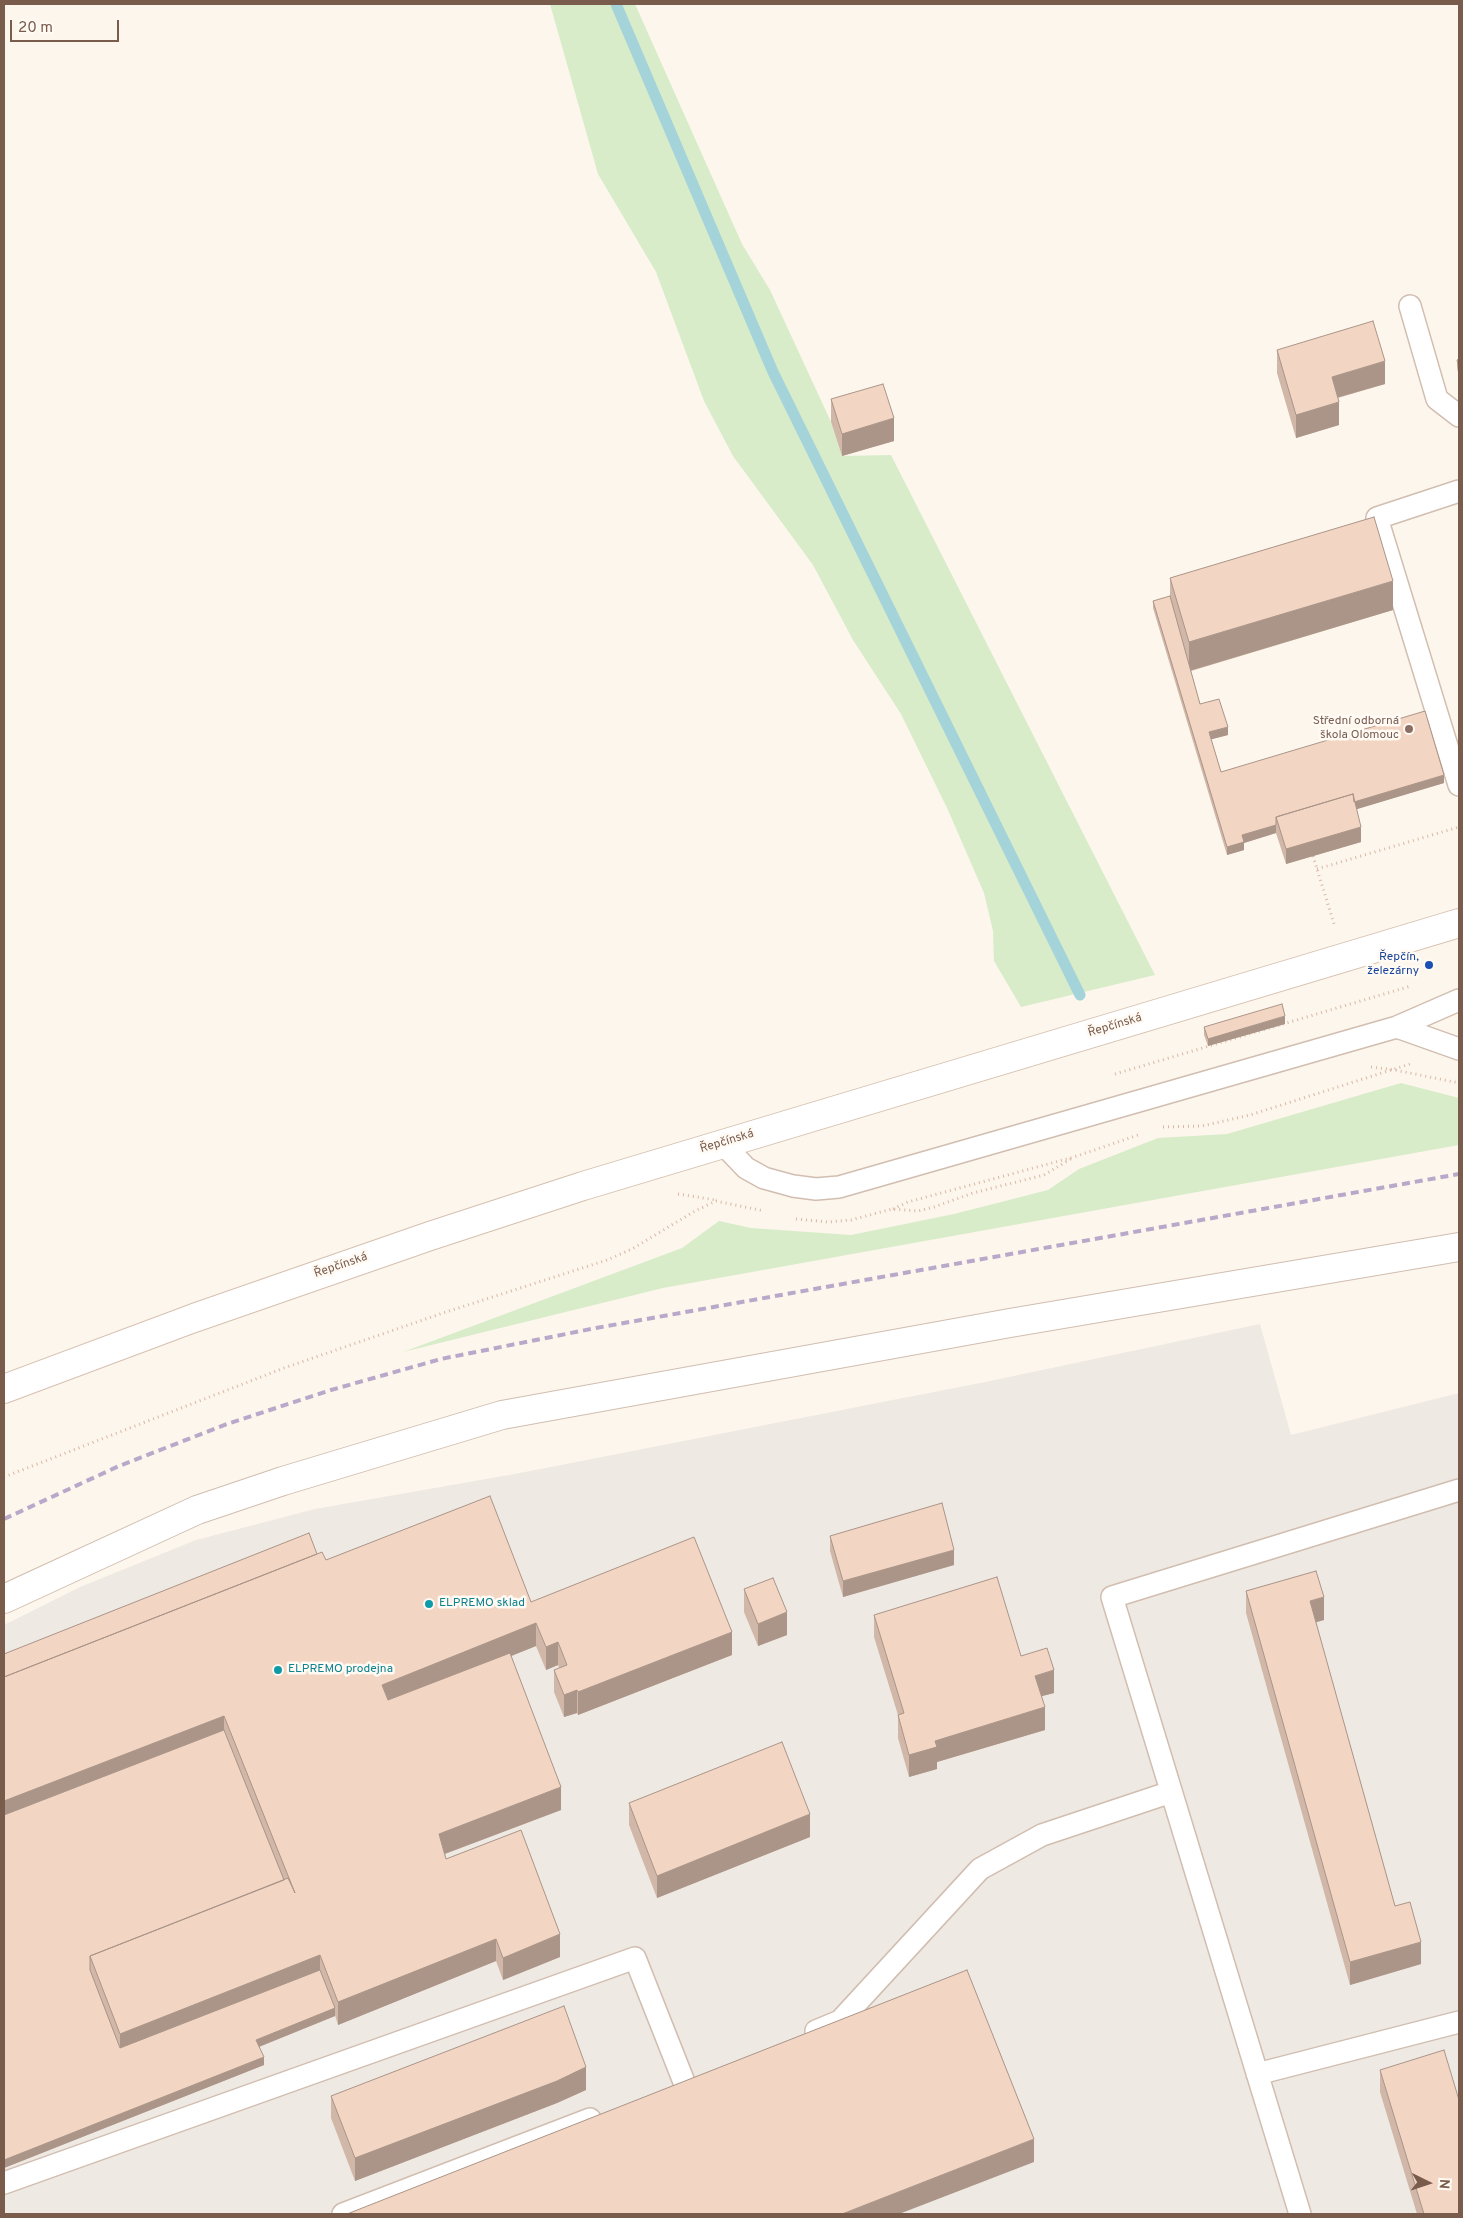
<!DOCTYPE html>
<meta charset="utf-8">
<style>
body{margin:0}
#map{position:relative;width:1463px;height:2218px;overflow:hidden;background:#fdf6ec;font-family:Overpass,sans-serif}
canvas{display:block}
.frame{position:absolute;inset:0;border:5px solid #7a5c4d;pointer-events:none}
.north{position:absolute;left:1403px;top:2158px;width:50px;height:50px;-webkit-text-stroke:4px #fffaf3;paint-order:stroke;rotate:94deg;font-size:14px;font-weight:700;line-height:20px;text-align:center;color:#7a5c4d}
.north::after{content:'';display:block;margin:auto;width:18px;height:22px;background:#7a5c4d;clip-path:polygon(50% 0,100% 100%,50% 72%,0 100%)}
.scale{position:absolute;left:10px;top:20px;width:109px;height:22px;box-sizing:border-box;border:2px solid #7a5c4d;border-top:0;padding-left:6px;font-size:15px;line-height:18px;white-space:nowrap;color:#7a5c4d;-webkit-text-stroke:4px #fffaf3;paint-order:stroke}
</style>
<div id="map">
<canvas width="1463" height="2218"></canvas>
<div class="frame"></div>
<div class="north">N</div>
<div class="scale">20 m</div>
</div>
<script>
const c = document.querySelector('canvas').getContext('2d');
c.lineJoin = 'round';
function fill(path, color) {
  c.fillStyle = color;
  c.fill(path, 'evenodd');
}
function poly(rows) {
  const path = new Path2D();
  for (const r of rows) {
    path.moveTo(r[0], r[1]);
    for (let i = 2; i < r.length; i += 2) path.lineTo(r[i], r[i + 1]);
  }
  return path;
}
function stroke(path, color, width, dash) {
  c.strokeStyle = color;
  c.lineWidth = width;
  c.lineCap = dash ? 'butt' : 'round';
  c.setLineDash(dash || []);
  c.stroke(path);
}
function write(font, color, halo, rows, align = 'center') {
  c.font = font + ' Overpass,sans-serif';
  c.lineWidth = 5;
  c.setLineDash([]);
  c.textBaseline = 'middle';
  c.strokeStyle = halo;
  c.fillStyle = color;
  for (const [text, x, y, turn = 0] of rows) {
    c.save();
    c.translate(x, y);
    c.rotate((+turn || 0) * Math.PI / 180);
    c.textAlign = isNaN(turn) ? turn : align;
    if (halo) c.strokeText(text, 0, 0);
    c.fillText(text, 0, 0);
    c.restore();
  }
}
const industrial = poly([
 [1260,1324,1291,1435,1459,1393,1459,2214,4,2214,4,1625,80,1587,196,1540,315,1509,520,1473,985,1382]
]);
const green = poly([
 [550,4,635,4,742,244,770,290,831,422,842,456,891,455,1155,975,1021,1007,994,961,993,931,984,893,948,810,901,714,853,640,813,565,733,456,704,401,656,272,598,174],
 [1401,1083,1459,1098,1459,1145,663,1288,403,1352,682,1248,719,1221,751,1228,851,1235,954,1214,1048,1190,1079,1169,1158,1138,1227,1134]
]);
const stream = poly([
 [616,4,773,372,1080,995]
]);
const path = poly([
 [1313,856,1335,927],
 [1317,869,1459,827],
 [1371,1067,1395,1070,1459,1083],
 [1115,1074,1411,986],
 [1163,1127,1202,1126,1250,1115,1410,1064],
 [678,1194,716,1200],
 [893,1209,908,1202,1074,1157,1141,1134],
 [796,1219,828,1222,851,1220,892,1209,918,1211,934,1207,973,1193,1044,1175,1074,1157],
 [4,1477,284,1368,443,1313,607,1260,632,1249,695,1211,716,1201,764,1211]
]);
const lane = poly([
 [1410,306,1437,399,1459,416],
 [1459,491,1377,518,1459,785],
 [1397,1027,1459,1049],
 [723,1144,746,1168,764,1178,793,1186,816,1189,839,1187,1397,1027,1459,1000],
 [816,2031,840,2021,980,1869,1042,1835,1171,1792],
 [1257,2074,1459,2022],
 [4,2183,635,1958,684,2082],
 [343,2214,590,2119],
 [1300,2214,1112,1597,1459,1490]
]);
const street = poly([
 [4,1599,197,1510,283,1481,502,1415,1010,1323,1459,1247]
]);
const secondary = poly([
 [4,1389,194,1318,430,1236,583,1186,1459,923]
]);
const rail = poly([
 [4,1519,119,1466,227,1424,331,1390,441,1359,596,1328,1459,1174]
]);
const wall = poly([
 [1277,350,1385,384,1338,398,1339,425,1296,438,1277,373],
 [1459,359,1459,377,1457,368,1457,360],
 [831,399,894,441,842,456,831,422],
 [1170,578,1393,610,1191,671,1200,704,1228,735,1211,739,1221,772,1444,783,1356,809,1361,842,1286,864,1276,833,1244,843,1244,850,1227,855,1153,608,1153,601,1170,597],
 [1285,1024,1208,1046,1204,1035,1204,1027],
 [830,1536,954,1565,843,1597,830,1551],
 [317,1554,326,1560,531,1602,732,1655,578,1715,577,1713,564,1717,554,1692,554,1670,559,1668,558,1665,546,1670,536,1646,511,1656,561,1810,445,1854,446,1859,560,1957,503,1980,496,1961,338,2025,335,2015,335,2016,259,2047,264,2065,4,2168,4,1654],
 [744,1589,787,1635,758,1646,744,1612],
 [1246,1591,1324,1620,1315,1622,1395,1906,1421,1964,1350,1985,1246,1613],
 [874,1615,1021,1656,1054,1693,1041,1696,1045,1730,937,1762,937,1769,909,1777,898,1738,898,1715,874,1637],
 [629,1803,810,1837,657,1898,629,1825],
 [1380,2070,1459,2214,1417,2214,1380,2092],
 [586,2090,557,2103,355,2181,331,2118,331,2096]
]);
const shadedWall = poly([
 [1385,361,1385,384,1332,399,1332,377],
 [1339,402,1339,425,1296,438,1296,415],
 [894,418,894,441,842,456,842,434],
 [1393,581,1393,610,1189,671,1189,642],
 [1228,727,1228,735,1209,740,1209,732],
 [1444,775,1444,783,1281,832,1278,825],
 [1276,825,1276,833,1244,843,1244,850,1227,855,1227,847,1242,835],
 [1361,827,1361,842,1286,864,1286,849],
 [1285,1016,1285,1024,1208,1046,1208,1039],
 [954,1550,954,1565,843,1597,843,1581],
 [1324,1597,1324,1620,1310,1624,1310,1601],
 [787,1612,787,1635,758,1646,758,1624],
 [536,1623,536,1646,382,1708,382,1685],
 [732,1632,732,1655,578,1715,578,1692],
 [558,1642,558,1665,546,1670,546,1647],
 [1054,1670,1054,1693,1035,1698,1035,1676],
 [577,1690,577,1713,564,1717,564,1695],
 [1045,1707,1045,1730,937,1762,937,1769,909,1777,909,1755,935,1741],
 [224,1716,224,1738,4,1823,4,1801],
 [561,1787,561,1810,439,1856,439,1834],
 [810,1814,810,1837,657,1898,657,1876],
 [560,1934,560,1957,503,1980,503,1958],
 [496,1939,496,1961,338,2025,338,2002],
 [1421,1942,1421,1964,1350,1985,1350,1962],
 [320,1955,320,1978,120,2056,120,2034],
 [335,2008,335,2016,256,2048,256,2040],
 [264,2057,264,2065,4,2168,4,2160],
 [586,2067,586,2090,557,2103,355,2181,355,2158],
 [1034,2139,1034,2162,899,2214,842,2214]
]);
const building = poly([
 [1373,321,1385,361,1332,377,1339,402,1296,415,1277,350,1373,321],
 [1459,359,1459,369,1457,360,1459,359],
 [883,384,894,418,842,434,831,399,883,384],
 [1374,517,1393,581,1189,642,1170,578,1374,517],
 [1170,596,1200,704,1219,699,1228,727,1209,732,1221,772,1425,711,1444,775,1354,802,1353,794,1276,817,1276,825,1242,835,1244,842,1227,847,1153,601,1170,596],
 [1353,794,1361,827,1286,849,1276,817,1353,794],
 [1282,1004,1285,1016,1208,1039,1204,1027,1282,1004],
 [490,1496,531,1602,694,1537,732,1632,578,1692,577,1690,564,1695,554,1670,567,1665,558,1642,546,1647,536,1623,382,1685,388,1700,510,1653,561,1787,439,1834,446,1859,521,1830,560,1934,503,1958,496,1939,338,2002,320,1955,120,2034,90,1956,288,1878,295,1893,224,1716,4,1801,4,1677,322,1552,326,1560,490,1496],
 [942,1503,954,1550,843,1581,830,1536,942,1503],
 [309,1533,317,1554,4,1677,4,1654,309,1533],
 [1316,1571,1324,1597,1310,1601,1395,1906,1410,1902,1421,1942,1350,1962,1246,1591,1316,1571],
 [997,1577,1021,1656,1047,1648,1054,1670,1035,1676,1045,1707,935,1741,937,1747,909,1755,898,1715,904,1713,874,1615,997,1577],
 [773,1578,787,1612,758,1624,744,1589,773,1578],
 [224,1730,284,1880,90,1956,90,1970,120,2048,320,1970,335,2008,256,2040,264,2057,4,2160,4,1815,224,1730],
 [782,1742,810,1814,657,1876,629,1803,782,1742],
 [967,1970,1034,2139,842,2214,347,2214,967,1970],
 [564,2006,586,2067,557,2081,355,2158,331,2096,564,2006],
 [1444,2050,1459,2100,1459,2214,1424,2214,1380,2070,1444,2050]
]);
const markers = [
 [1409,729,5,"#8d6e63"],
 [1429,965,5,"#1a4fb4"],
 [429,1604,5,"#0f9aa8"],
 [278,1670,5,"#0f9aa8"]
];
const educationNames = [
 ["Střední odborná",1399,722],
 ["škola Olomouc",1399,736]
];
const transitNames = [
 ["Řepčín,",1419,958],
 ["železárny",1419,972]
];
const streetNames = [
 ["Řepčínská",1115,1026,-17],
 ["Řepčínská",727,1142,-17],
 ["Řepčínská",341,1266,-19]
];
const cultureNames = [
 ["ELPREMO sklad",439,1604],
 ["ELPREMO prodejna",288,1670]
];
fill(industrial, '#efe9e4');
fill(green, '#d8ecc9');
stroke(stream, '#a5d3da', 11);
stroke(lane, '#d1beb0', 24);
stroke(street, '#d1beb0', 30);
stroke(secondary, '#d6c0b0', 30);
stroke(path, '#d9b8a5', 3, [1, 4]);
stroke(lane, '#fff', 21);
stroke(street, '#fff', 28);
stroke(secondary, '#fff', 28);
stroke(rail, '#b9a8c9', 4, [8, 5]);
fill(wall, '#d1b7a8');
fill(shadedWall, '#aa9588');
fill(building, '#f3d5c3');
stroke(building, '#aa9588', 1);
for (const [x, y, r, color] of markers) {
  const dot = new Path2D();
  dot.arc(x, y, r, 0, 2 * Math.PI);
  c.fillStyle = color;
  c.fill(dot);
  stroke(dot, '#fffaf3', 2);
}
write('12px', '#785e54', '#fffaf3', educationNames, 'right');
write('12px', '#164399', '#fffaf3', transitNames, 'right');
write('12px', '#7a5c4d', '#fffaf3', streetNames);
write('12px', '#0d838f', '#fffaf3', cultureNames, 'left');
</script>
